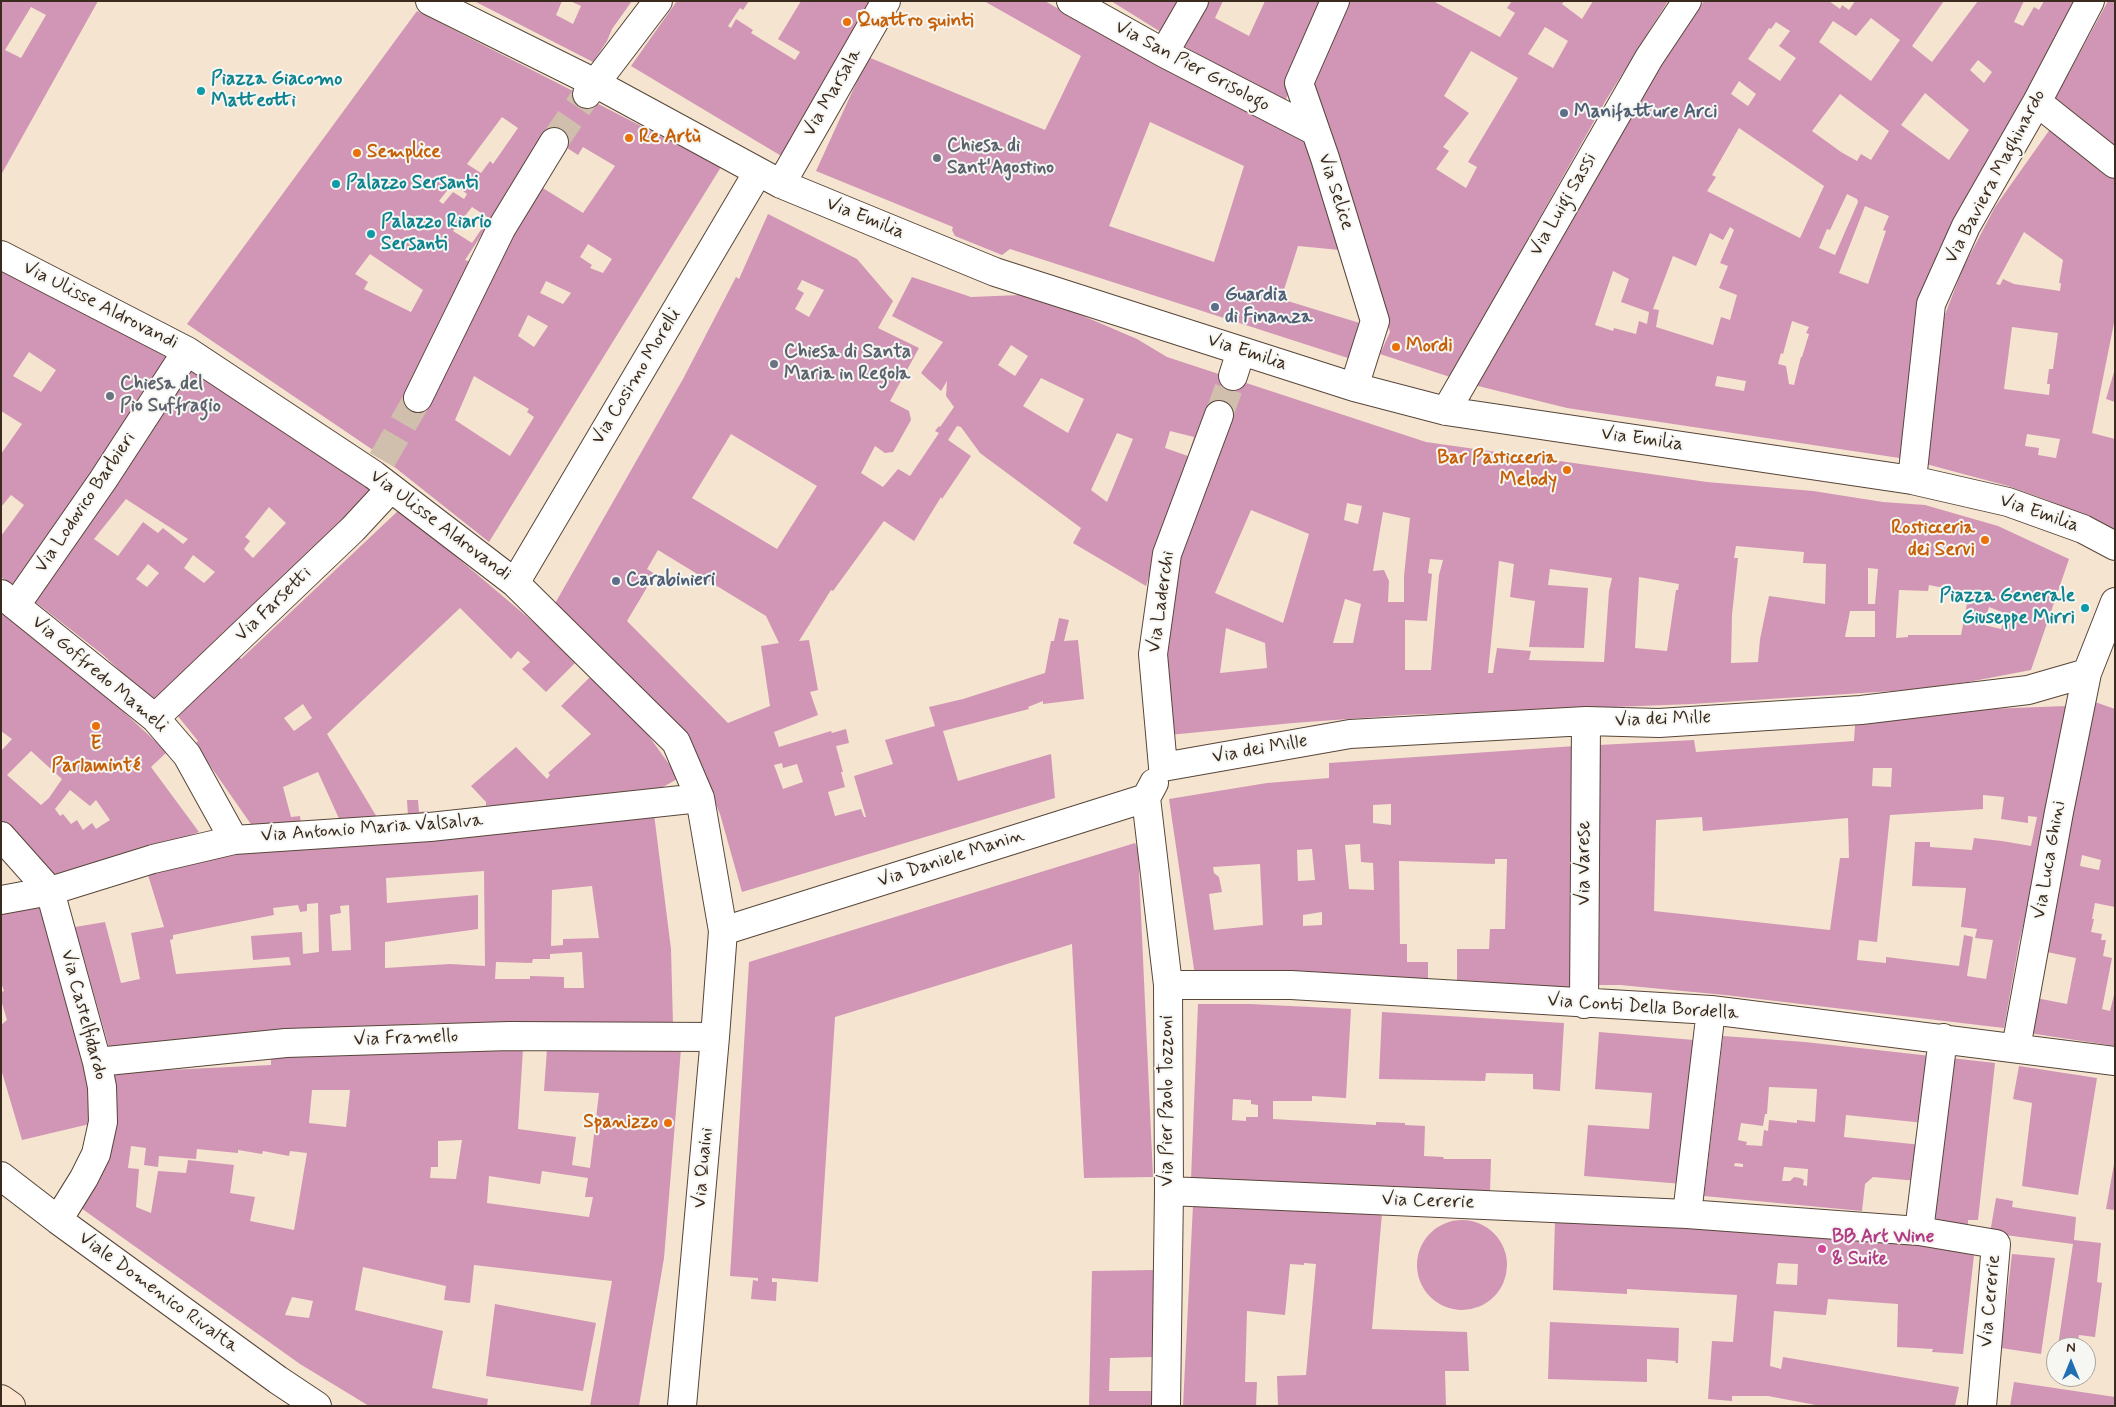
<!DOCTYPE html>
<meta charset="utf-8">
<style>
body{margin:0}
#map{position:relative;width:2116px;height:1407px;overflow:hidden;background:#f5e4d0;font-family:Mynerve,sans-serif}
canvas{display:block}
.frame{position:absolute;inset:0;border:2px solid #3b2a1e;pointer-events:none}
.north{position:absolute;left:2046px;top:1337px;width:50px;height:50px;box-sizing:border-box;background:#f6f6f2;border:1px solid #aba49d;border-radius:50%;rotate:0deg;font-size:14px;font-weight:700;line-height:20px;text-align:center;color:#3b2a1e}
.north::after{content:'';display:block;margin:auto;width:18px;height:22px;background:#1f6fb2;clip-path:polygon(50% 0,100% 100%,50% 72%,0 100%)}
</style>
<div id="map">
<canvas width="2116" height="1407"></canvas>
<div class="frame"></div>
<div class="north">N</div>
</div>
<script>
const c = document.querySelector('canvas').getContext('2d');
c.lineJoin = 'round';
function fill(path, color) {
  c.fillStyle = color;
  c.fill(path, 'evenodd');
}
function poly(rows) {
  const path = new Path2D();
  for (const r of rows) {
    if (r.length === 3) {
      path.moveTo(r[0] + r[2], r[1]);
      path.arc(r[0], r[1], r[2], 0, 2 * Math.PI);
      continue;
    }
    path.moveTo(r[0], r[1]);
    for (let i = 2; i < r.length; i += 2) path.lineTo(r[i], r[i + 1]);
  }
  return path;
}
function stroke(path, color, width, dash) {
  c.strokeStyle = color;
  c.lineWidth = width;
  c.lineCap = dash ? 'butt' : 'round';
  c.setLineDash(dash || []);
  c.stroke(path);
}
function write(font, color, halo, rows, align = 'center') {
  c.font = font + ' Mynerve,sans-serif';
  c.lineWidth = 4;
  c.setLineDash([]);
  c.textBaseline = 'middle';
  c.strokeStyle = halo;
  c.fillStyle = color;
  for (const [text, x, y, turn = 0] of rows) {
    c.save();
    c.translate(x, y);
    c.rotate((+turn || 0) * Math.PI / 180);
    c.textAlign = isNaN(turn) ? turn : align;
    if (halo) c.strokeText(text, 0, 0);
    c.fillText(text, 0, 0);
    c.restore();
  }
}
const building = poly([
 [1,1,98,1,1,175],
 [31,7,46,15,21,58,5,50],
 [474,1,562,1,556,15,573,24,581,6,570,1,632,1,612,29,607,41,593,62],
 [677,1,749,1,743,10,740,8,728,26,731,28,736,19,753,30,751,33,795,60,800,52,778,39,801,1,875,1,783,157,631,66],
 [984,1,1045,1,1152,63,1307,141,1340,250,1298,246,1281,299,1363,324,1351,359,1010,249,1002,255,955,236,952,230,953,227,816,171,868,57,1045,130,1081,56],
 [1150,122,1244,166,1214,262,1109,226],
 [1111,1,1184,1,1164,34],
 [1205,1,1223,1,1215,18,1249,36,1265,1,1322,1,1285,102,1180,44],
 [1344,1,1433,1,1500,37,1515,13,1507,8,1512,1,1564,1,1562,4,1582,19,1593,1,1668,1,1606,100,1450,377,1380,354,1390,332,1311,76],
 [1545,27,1568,41,1553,68,1528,54],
 [1471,51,1518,78,1468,162,1477,167,1466,188,1436,169,1449,151,1443,147,1469,113,1444,96],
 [1704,1,1829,1,1840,9,1842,5,1849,10,1855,1,1944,1,1912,46,1932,62,1978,1,2024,1,2014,22,2023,26,2034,7,2039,10,2044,1,2075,1,2007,128,1971,189,1938,251,1923,304,1906,459,1567,408,1478,386,1478,384,1661,62,1663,62],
 [1871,18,1900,40,1871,81,1819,42,1833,21,1856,36],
 [1776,22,1790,31,1779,46,1796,58,1780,81,1748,59,1769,28,1771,29],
 [1978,60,1992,72,1984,83,1970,70],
 [1739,81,1756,94,1748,106,1731,94],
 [1925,93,1969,130,1949,160,1901,125],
 [1840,94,1889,131,1871,160,1861,154,1857,161,1841,152,1812,131],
 [1739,128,1824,186,1800,238,1707,191,1716,177,1712,175],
 [1847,194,1857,199,1858,202,1835,255,1819,248,1827,229,1830,230],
 [1865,206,1889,216,1883,230,1886,231,1868,284,1839,273],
 [1730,227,1734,230,1720,263,1728,266,1719,288,1737,295,1730,320,1721,317,1713,345,1656,327,1659,310,1653,309,1673,256,1696,266,1710,233,1723,240],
 [1613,271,1629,279,1621,302,1649,312,1647,324,1639,321,1636,334,1614,328,1613,331,1595,325],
 [1792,321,1809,327,1806,333,1809,334,1802,357,1801,357,1794,385,1789,384,1786,366,1778,364,1781,353,1783,354],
 [1717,376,1746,381,1744,391,1715,386],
 [2108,1,2115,1,2115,152,2053,102],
 [417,11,721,167,489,542,373,450,187,324],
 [502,117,518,128,493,164,490,161,481,173,467,164],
 [547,135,578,155,583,147,615,166,583,213,538,185,475,263,465,260],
 [453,183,467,194,464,199,453,192,443,204,439,201],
 [472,207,489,218,472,243,453,231],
 [588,244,612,259,603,273,590,268,592,265,580,257],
 [370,254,423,290,411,312,364,289,368,282,355,274],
 [546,281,571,293,563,304,540,293],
 [528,315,548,326,534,347,518,336],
 [474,376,529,409,527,412,534,417,510,456,455,420],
 [2053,125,2115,177,2115,318,2092,433,2115,439,2115,533,2047,500,2008,486,1926,464,1939,330,1963,268,1995,207],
 [2024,232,2063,260,2059,283,2061,283,2060,291,2014,284,2003,279,2000,285,1996,284],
 [2012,327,2058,333,2053,369,2049,369,2047,384,2050,384,2049,395,2004,389],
 [2027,434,2060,439,2056,458,2038,455,2039,448,2025,446],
 [768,214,857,259,893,301,878,328,919,348,890,401,909,411,911,420,893,452,885,453,875,446,861,473,883,487,898,469,910,476,939,433,935,431,939,426,940,427,954,407,946,396,947,381,941,391,921,373,943,342,892,316,912,277,971,297,1020,295,1067,309,1137,339,1167,357,1426,442,1707,482,1813,491,1883,502,1925,505,1998,526,2069,559,2031,670,1968,682,1909,690,1692,704,1404,715,1293,723,1169,735,1153,563,1146,586,1073,543,1081,528,980,453,961,427,957,426,948,440,971,456,942,499,941,497,914,541,884,521,833,591,831,590,799,641,809,640,818,690,810,692,818,715,774,732,779,747,831,731,832,733,846,729,849,743,836,746,843,772,841,772,845,787,828,792,835,816,861,809,864,817,866,817,854,776,893,764,885,740,935,726,929,707,963,699,1045,673,1051,641,1054,641,1059,618,1069,620,1064,641,1078,640,1084,699,1043,704,1043,701,1028,707,1029,709,943,731,958,781,1051,754,1055,798,742,892,720,814,688,739,553,607,683,379,736,277,739,279],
 [802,280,824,290,809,317,795,309,804,293,797,289],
 [1011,345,1028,356,1015,376,998,365],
 [1041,378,1084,399,1068,433,1023,406],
 [1170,431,1194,437,1188,456,1165,448],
 [1117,433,1133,439,1107,502,1091,490],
 [731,434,817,486,777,549,692,498],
 [1347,503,1362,506,1358,524,1344,520],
 [1251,510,1309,534,1283,623,1215,593],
 [1383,512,1410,518,1404,576,1404,602,1388,602,1389,581,1384,570,1373,571],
 [1736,546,1804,552,1803,563,1826,564,1825,604,1769,596,1760,639,1758,662,1731,663,1732,615,1738,558,1734,558],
 [658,550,766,616,779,643,761,646,770,706,728,723,627,621,655,574,647,569],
 [1430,559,1443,560,1439,575,1431,670,1405,670,1405,620,1427,621,1432,574,1428,573],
 [1499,561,1514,564,1510,597,1535,601,1529,647,1584,648,1588,588,1548,585,1550,569,1612,578,1609,591,1604,662,1529,660,1531,651,1497,648,1493,673,1488,673],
 [1868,568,1878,569,1875,604,1868,604],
 [1639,577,1679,584,1678,590,1676,590,1667,651,1635,648],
 [1929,585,1969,593,1961,635,1908,635,1908,637,1896,638,1899,590,1928,591],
 [1345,599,1361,604,1353,643,1333,643],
 [1989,607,2007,614,2001,629,1984,625],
 [1850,611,1875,611,1875,637,1845,637],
 [1226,628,1265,643,1267,668,1220,673],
 [782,763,783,768,797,764,803,782,783,789,774,765],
 [1,270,158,348,157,351,171,359,19,590,1,577,1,536,24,505,11,495,1,507,1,454,22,424,1,411],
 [29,352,56,370,41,392,13,376],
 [186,365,310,444,374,493,156,704,102,654,29,597],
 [126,499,132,503,188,539,183,544,163,528,158,533,143,522,118,556,94,539],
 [269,507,286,523,253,558,244,549,250,541,245,537],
 [193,555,215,572,204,583,184,568],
 [148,564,159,573,147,587,136,579],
 [2114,372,2115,372,2115,402,2106,399],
 [400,509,578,660,546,692,522,669,530,662,518,651,511,659,460,608,327,734,378,819,341,823,318,772,283,787,291,817,300,816,301,824,255,830,195,744,198,741,173,710,234,652,241,659],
 [303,704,312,718,294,731,284,718],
 [1,613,87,678,167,752,151,767,199,832,55,883,1,824,1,751,12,739,1,731],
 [31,751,62,779,49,798,41,805,7,775],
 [70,790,90,806,96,800,110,820,96,829,92,823,83,830,77,820,71,824,63,814,60,816,55,809],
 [594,673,628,707,679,778,654,792,486,806,486,802,471,786,516,747,547,779,550,775,548,773,591,734,561,706],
 [2095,702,2115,709,2115,907,2095,903,2092,919,2094,919,2091,932,2102,934,2101,940,2106,940,2103,956,2112,958,2102,1009,2110,1011,2115,991,2115,1046,2029,1033,2036,998,2067,1004,2076,958,2042,951],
 [2082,855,2101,860,2099,870,2080,866],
 [2066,706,2050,818,2041,848,2019,943,2004,1028,1725,995,1620,985,1594,985,1594,869,1599,869,1599,844,1598,844,1599,745,1694,740,1696,752,1854,741,1855,725,1988,709],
 [1873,768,1892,768,1891,787,1872,786],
 [1983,795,2004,797,2001,819,2028,823,2028,816,2037,817,2031,846,2002,841,1974,838,1972,850,1930,847,1930,842,1915,842,1912,886,1966,888,1961,927,1977,929,1975,938,1993,940,1986,979,1967,976,1973,937,1964,935,1959,966,1886,957,1886,963,1857,960,1859,940,1877,942,1890,815,1983,809],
 [1702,817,1703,831,1848,818,1849,858,1840,858,1830,930,1654,911,1656,820],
 [1575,746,1573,991,1457,984,1457,949,1489,949,1490,929,1505,929,1507,859,1495,859,1495,864,1399,861,1400,944,1407,944,1407,962,1428,962,1428,983,1195,976,1169,799,1267,783,1329,778,1329,763],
 [1391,804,1391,825,1373,823,1373,805],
 [1360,844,1361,862,1373,863,1374,890,1349,889,1345,845],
 [1312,849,1315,880,1298,881,1297,850],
 [1260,864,1263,925,1214,930,1209,894,1222,892,1219,877,1214,873,1213,867],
 [1322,912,1322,925,1303,926,1303,915],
 [407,800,418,800,419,812,428,811,429,814,408,816],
 [654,814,671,949,673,1025,434,1023,300,1031,110,1051,75,927,105,922,121,983,140,979,131,933,164,927,148,875,193,858],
 [484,871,485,966,450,964,385,968,385,942,478,929,478,895,387,903,386,878],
 [592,886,599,938,563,939,563,945,551,946,552,890],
 [318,903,319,952,303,954,302,932,251,936,253,960,289,957,291,965,176,974,170,940,173,939,173,935,274,915,273,908,298,905,300,912,307,911,307,904],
 [349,905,351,950,332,951,330,915,341,913,340,906],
 [582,952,584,988,564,988,564,977,530,976,530,979,495,979,496,962,532,963,533,959,550,959,550,954],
 [1135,843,1138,849,1153,1177,1084,1178,1072,944,835,1017,818,1282,772,1278,772,1282,777,1282,776,1301,751,1299,753,1280,758,1281,758,1278,730,1276,749,962],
 [43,900,98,1122,22,1140,1,1069,1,1025,7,1020,1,1000,1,992,4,991,1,982,1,912],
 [1198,1004,1250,1004,1351,1009,1346,1098,1312,1096,1312,1101,1273,1101,1273,1119,1376,1125,1376,1122,1405,1123,1405,1125,1425,1126,1424,1156,1443,1157,1444,1159,1491,1159,1490,1193,1191,1179],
 [1233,1099,1248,1100,1251,1100,1251,1104,1258,1105,1258,1117,1246,1117,1246,1121,1232,1120],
 [1382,1012,1564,1023,1560,1091,1533,1089,1533,1074,1486,1073,1485,1081,1379,1079],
 [1599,1032,1694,1040,1683,1184,1584,1176,1588,1125,1649,1129,1652,1093,1595,1089],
 [1723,1036,1805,1042,1931,1056,1925,1123,1846,1115,1844,1137,1922,1145,1918,1181,1873,1177,1865,1184,1862,1211,1704,1196],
 [1769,1087,1817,1089,1815,1122,1797,1120,1797,1123,1769,1120,1768,1131,1764,1130,1762,1146,1746,1145,1747,1142,1738,1140,1741,1123,1763,1126,1765,1114,1767,1114],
 [1735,1163,1743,1164,1743,1167,1734,1166],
 [1784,1167,1808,1169,1807,1186,1803,1185,1804,1180,1800,1178,1794,1177,1790,1181,1782,1181],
 [523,1049,518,1129,576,1137,572,1165,590,1168,599,1093,544,1091,547,1049,681,1049,664,1258,639,1406,590,1406,612,1281,474,1265,470,1303,444,1300,446,1286,363,1267,355,1310,443,1331,432,1388,488,1399,487,1406,369,1406,300,1364,81,1208,106,1073,271,1065,271,1055],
 [312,1090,350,1090,346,1127,309,1123],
 [462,1140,456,1179,430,1178,431,1167,438,1167,438,1141],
 [131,1146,146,1148,144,1165,158,1167,159,1156,196,1159,197,1149,238,1153,238,1150,262,1154,263,1151,289,1156,290,1151,307,1153,294,1230,250,1221,255,1197,230,1193,234,1165,188,1160,186,1173,158,1171,151,1213,136,1207,139,1169,128,1168],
 [542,1171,588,1178,585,1197,593,1197,589,1217,487,1203,489,1176,540,1184],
 [292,1297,313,1301,309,1318,285,1315],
 [1951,1058,1995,1063,1978,1220,1968,1220,1968,1226,1935,1224,1936,1217,1933,1216],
 [2019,1066,2097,1078,2078,1195,2022,1186,2032,1103,2013,1099],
 [2114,1164,2115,1164,2115,1210,2106,1209],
 [1996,1198,2013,1201,2012,1207,2076,1217,2074,1240,2101,1243,2097,1282,2102,1283,2095,1337,2079,1335,2077,1347,2058,1346,2073,1244,1990,1233],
 [1193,1205,1382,1213,1372,1329,1467,1332,1469,1371,1445,1371,1446,1406,1278,1406,1277,1376,1306,1375,1316,1264,1304,1263,1304,1265,1290,1264,1285,1315,1247,1311,1245,1382,1257,1382,1256,1406,1183,1406],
 [1555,1219,1975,1246,1963,1354,1932,1352,1933,1349,1897,1347,1898,1304,1828,1299,1826,1315,1774,1311,1770,1366,1781,1369,1783,1357,1959,1387,1955,1406,1821,1406,1768,1396,1732,1396,1732,1401,1708,1399,1712,1341,1733,1342,1737,1295,1627,1289,1627,1294,1553,1290],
 [1778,1263,1798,1264,1797,1285,1776,1284],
 [1462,1265,45],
 [2012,1254,2055,1258,2041,1354,2001,1348],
 [1154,1270,1153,1357,1110,1358,1109,1391,1153,1391,1153,1406,1089,1406,1092,1271],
 [495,1304,596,1323,583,1391,486,1376],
 [1550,1322,1679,1328,1678,1363,1675,1363,1676,1361,1647,1359,1647,1382,1548,1379],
 [2014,1382,2115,1397,2115,1406,2010,1406]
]);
const streetTunnel = poly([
 [554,142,587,94],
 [1219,415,1233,376],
 [382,460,418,398]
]);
const street = poly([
 [430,1,595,83,781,184,995,272,1354,387,1446,411,1912,480,2008,502,2083,529,2115,546],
 [1071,1,1164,53,1315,131],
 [1335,1,1299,83,1325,158,1375,321,1354,387],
 [1164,53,1194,1],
 [587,94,658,1],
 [2037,102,2115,164],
 [781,184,886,1],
 [1,255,187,351,374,475,515,583,676,742,700,798,723,931,715,1037,682,1406],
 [1233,376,1241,351],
 [418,398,501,229,554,142],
 [1446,411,1649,58,1687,1],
 [1912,480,1931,304,1966,226,2037,102,2090,1],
 [515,583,758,172],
 [1,594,155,718,187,755,234,840],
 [16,605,103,480,187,351],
 [155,718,353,529,391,488],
 [1163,767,1350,734,1586,721,1659,723,1861,710,2028,690,2087,673,2115,602],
 [1163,767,1153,654,1167,554,1219,415],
 [1146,798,1168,985,1169,1191,1166,1406],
 [1,836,50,891,97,1062,102,1087,103,1122,96,1154,84,1178,58,1220],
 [1,900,50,891,153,859,234,840,430,827,700,798],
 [723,931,1146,798,1154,783],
 [1168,985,1291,985,1711,1010,2115,1061],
 [1584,1004,1586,721],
 [2016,1048,2059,812,2087,673],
 [97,1062,286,1043,509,1036,715,1037],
 [1,1176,58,1220,278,1380,317,1406],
 [1169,1191,1687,1214,1919,1231,1943,1038],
 [1687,1214,1711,1010],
 [1919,1231,1996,1244,1982,1406]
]);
const secondary = poly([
 [1,1399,11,1406]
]);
const markers = [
 [847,22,5,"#e8710a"],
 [201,91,5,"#0f9aa8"],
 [1564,113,5,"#5c6f8a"],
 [629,138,5,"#e8710a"],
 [357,153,5,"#e8710a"],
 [937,158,5,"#6b7280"],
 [336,184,5,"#0f9aa8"],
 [371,234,5,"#0f9aa8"],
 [1215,307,5,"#5c6f8a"],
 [1396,347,5,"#e8710a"],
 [774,364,5,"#6b7280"],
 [110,396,5,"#6b7280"],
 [1567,470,5,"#e8710a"],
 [1985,540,5,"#e8710a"],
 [616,581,5,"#5c6f8a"],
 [2085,608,5,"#0f9aa8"],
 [96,726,5,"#e8710a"],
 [668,1123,5,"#e8710a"],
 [1822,1249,5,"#d1479c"]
];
const foodNames = [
 ["Quattro quinti",857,22],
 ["Re Artù",639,138],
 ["Semplice",367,153],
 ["Mordi",1406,347],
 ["Bar Pasticceria",1557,459,"right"],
 ["Melody",1557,481,"right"],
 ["Rosticceria",1975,529,"right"],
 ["dei Servi",1975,551,"right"],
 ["E",96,745,"center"],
 ["Parlaminté",96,767,"center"],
 ["Spanizzo",658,1123,"right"]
];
const streetNames = [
 ["Via San Pier Grisologo",1192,67,28],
 ["Via Marsala",833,93,-60],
 ["Via Baviera Maghinardo",1996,177,-62],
 ["Via Selice",1335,192,72],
 ["Via Luigi Sassi",1564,205,-60],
 ["Via Emilia",865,219,22],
 ["Via Ulisse Aldrovandi",100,306,27],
 ["Via Emilia",1247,353,18],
 ["Via Cosimo Morelli",637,377,-59],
 ["Via Emilia",1642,440,8],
 ["Via Lodovico Barbieri",86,503,-56],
 ["Via Emilia",2039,514,19],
 ["Via Ulisse Aldrovandi",440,526,37],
 ["Via Laderchi",1162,602,-82],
 ["Via Farsetti",274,605,-44],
 ["Via Goffredo Mameli",99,675,40],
 ["Via dei Mille",1663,720,-2],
 ["Via dei Mille",1260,750,-10],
 ["Via Antonio Maria Valsalva",372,829,-4],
 ["Via Daniele Manin",951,859,-18],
 ["Via Luca Ghini",2050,860,-80],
 ["Via Varese",1585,863,-90],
 ["Via Conti Della Bordella",1643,1008,4],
 ["Via Castelfidardo",83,1015,75],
 ["Via Framello",406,1039,-2],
 ["Via Pier Paolo Tozzoni",1168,1101,-90],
 ["Via Quaini",704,1168,-85],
 ["Via Cererie",1428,1202,2],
 ["Viale Domenico Rivalta",158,1293,36],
 ["Via Cererie",1991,1301,-85]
];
const cultureNames = [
 ["Piazza Giacomo",211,80],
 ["Matteotti",211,102],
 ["Palazzo Sersanti",346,184],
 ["Palazzo Riario",381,223],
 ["Sersanti",381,245],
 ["Piazza Generale",2075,597,"right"],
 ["Giuseppe Mirri",2075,619,"right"]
];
const serviceNames = [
 ["Manifatture Arci",1574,113],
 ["Guardia",1225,296],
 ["di Finanza",1225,318],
 ["Carabinieri",626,581]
];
const worshipNames = [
 ["Chiesa di",947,147],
 ["Sant'Agostino",947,169],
 ["Chiesa di Santa",784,353],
 ["Maria in Regola",784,375],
 ["Chiesa del",120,385],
 ["Pio Suffragio",120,407]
];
const hotelNames = [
 ["BB Art Wine",1832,1238],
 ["& Suite",1832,1260]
];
fill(building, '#d196b5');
stroke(streetTunnel, '#d0bfac', 28, [28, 14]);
stroke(street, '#574639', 30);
stroke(secondary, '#574639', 30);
stroke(street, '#fff', 28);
stroke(secondary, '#fbe5cf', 28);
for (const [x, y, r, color] of markers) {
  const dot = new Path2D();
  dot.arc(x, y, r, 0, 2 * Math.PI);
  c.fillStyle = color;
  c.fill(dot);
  stroke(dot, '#f6f6f2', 2);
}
write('bold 19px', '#c56008', '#f6f6f2', foodNames, 'left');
write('19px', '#3b2a1e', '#f6f6f2', streetNames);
write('bold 19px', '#0d838f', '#f6f6f2', cultureNames, 'left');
write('bold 19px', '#4e5e75', '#f6f6f2', serviceNames, 'left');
write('bold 19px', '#5b616d', '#f6f6f2', worshipNames, 'left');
write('bold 19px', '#b23c85', '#f6f6f2', hotelNames, 'left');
</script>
